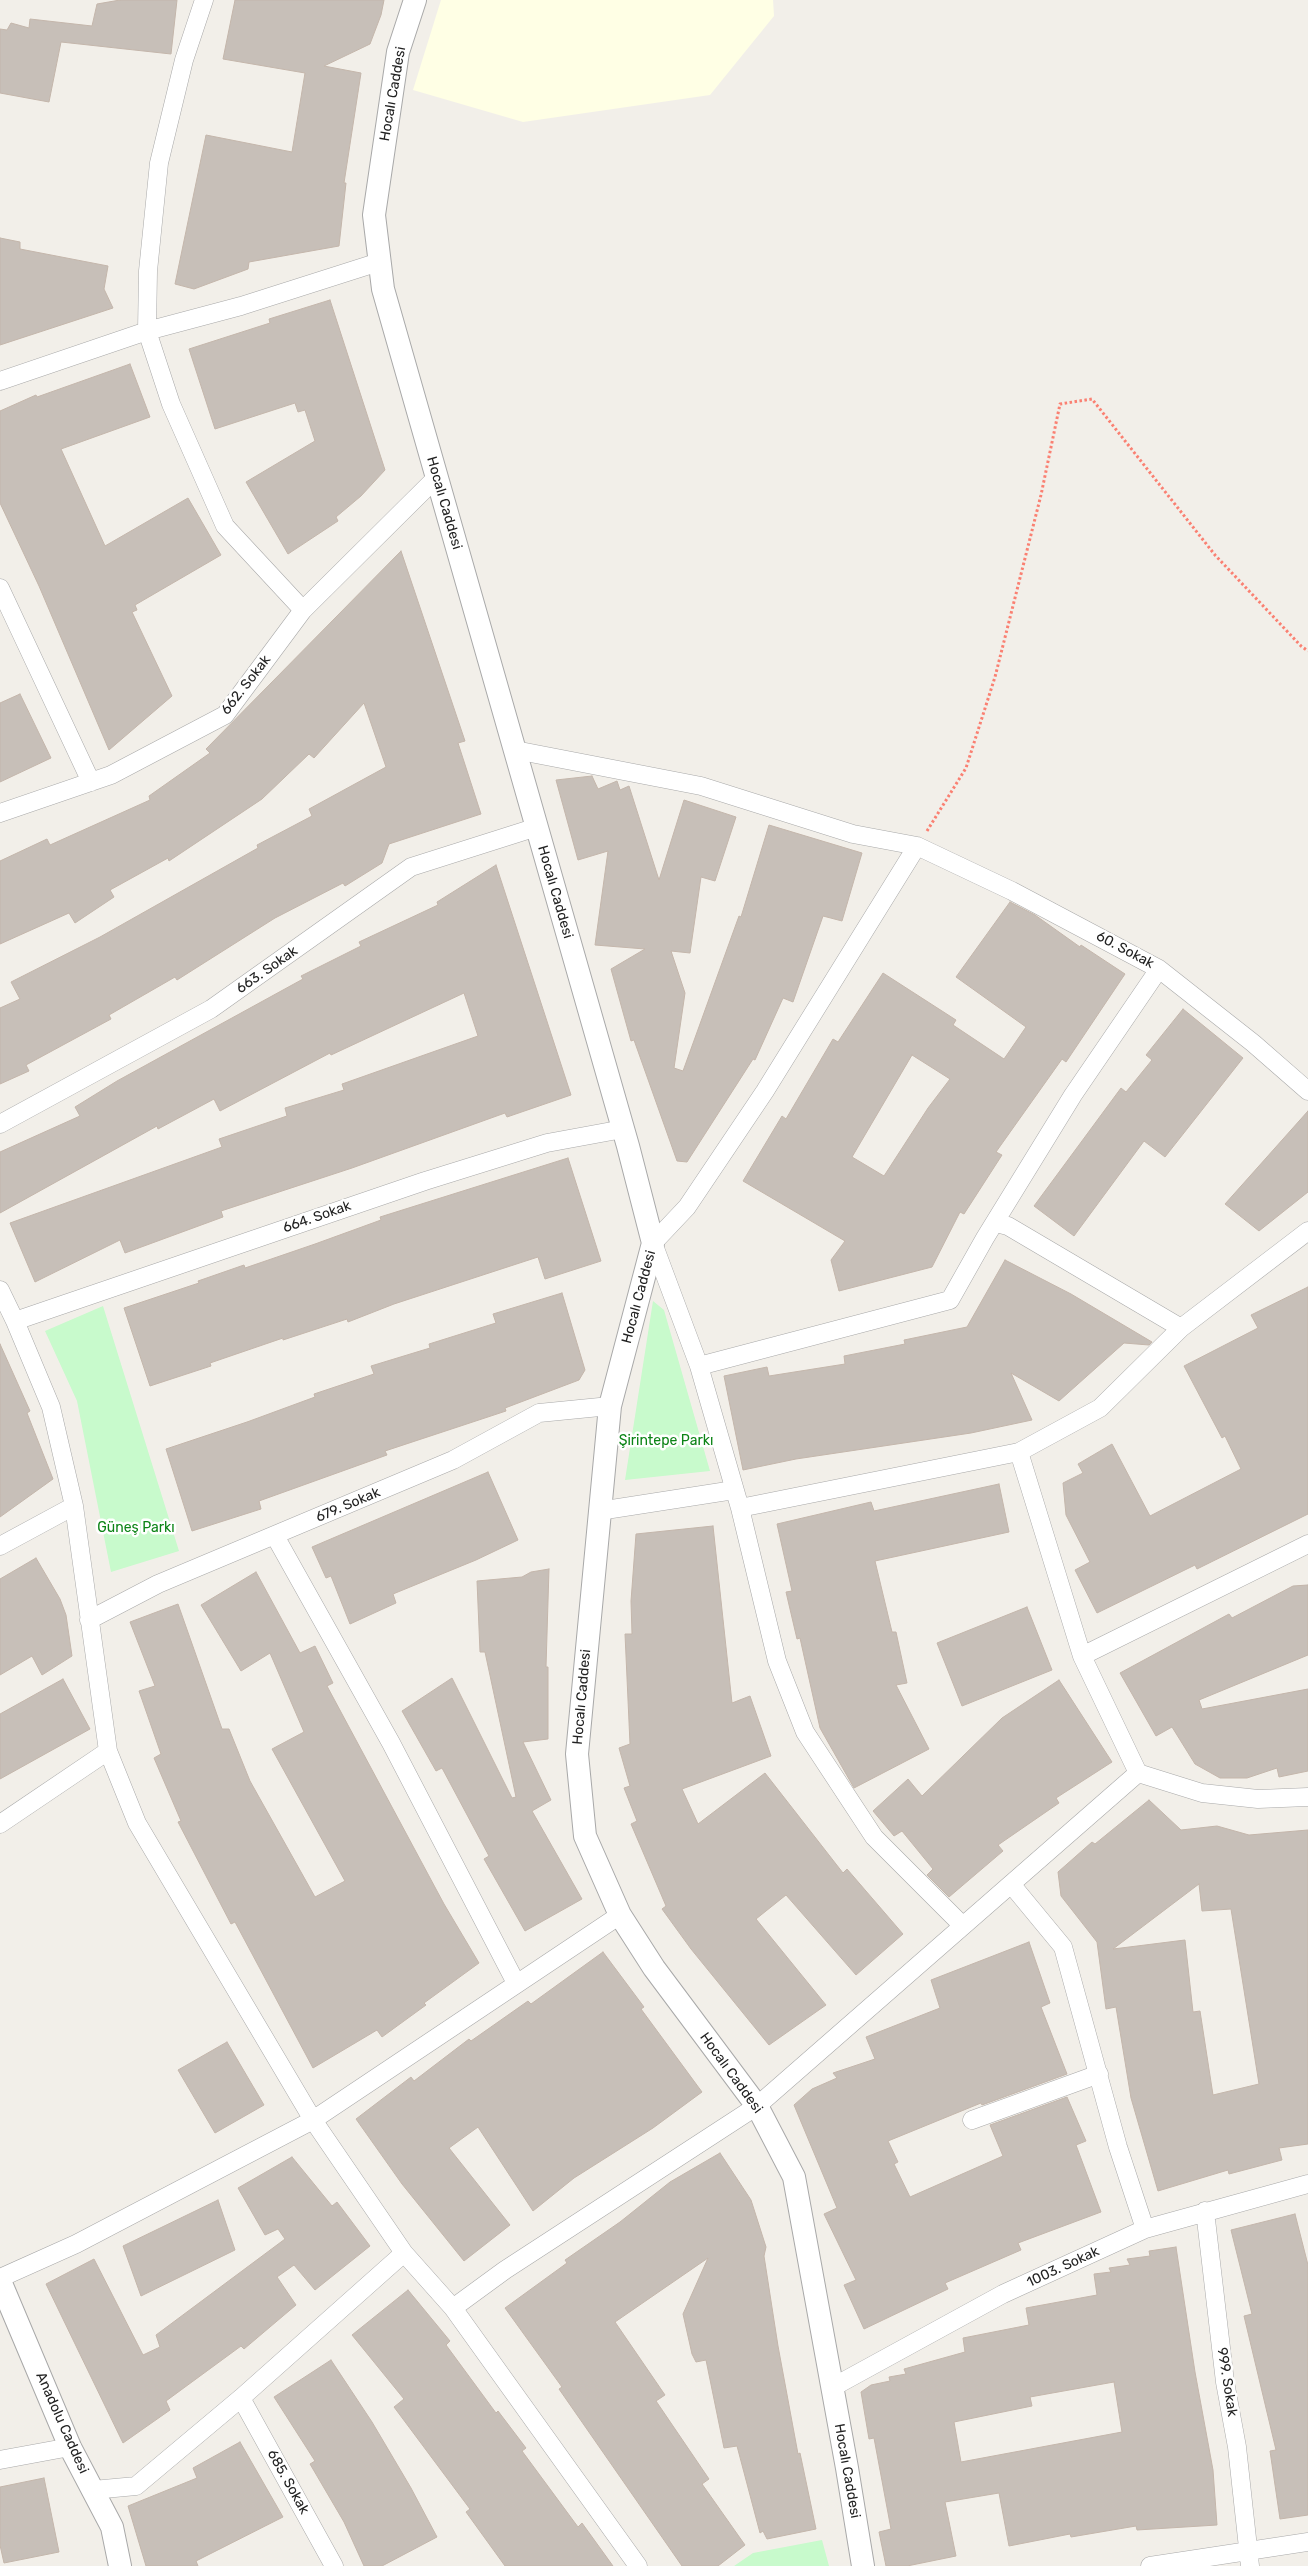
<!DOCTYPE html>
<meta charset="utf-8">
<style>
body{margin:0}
canvas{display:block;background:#f2efe9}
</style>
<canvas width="1308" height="2566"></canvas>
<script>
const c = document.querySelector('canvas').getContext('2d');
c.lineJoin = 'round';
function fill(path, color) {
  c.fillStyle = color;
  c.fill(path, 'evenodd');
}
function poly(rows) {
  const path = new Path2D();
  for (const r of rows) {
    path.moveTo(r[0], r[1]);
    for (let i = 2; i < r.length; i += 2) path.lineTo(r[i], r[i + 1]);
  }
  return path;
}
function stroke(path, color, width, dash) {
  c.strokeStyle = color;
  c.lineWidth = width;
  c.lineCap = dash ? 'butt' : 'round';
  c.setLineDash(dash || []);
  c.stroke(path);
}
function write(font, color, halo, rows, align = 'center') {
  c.font = font + ' Rubik,sans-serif';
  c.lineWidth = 5;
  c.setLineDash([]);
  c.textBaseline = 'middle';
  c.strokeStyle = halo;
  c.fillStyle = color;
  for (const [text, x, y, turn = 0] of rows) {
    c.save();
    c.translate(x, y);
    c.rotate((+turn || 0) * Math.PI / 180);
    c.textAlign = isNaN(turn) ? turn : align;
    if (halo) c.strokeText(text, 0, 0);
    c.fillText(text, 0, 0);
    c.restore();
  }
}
const education = poly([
 [441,0,773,0,774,16,710,95,523,122,413,90]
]);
const park = poly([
 [653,1301,664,1310,710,1471,625,1480],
 [103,1306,179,1551,111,1572,77,1401,45,1331],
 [822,2540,829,2566,734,2566,753,2553]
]);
const building = poly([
 [120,0,177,0,171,54,61,42,49,102,0,93,0,29,7,30,11,23,29,28,30,19,92,26,97,4,120,0],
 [235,0,384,0,381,15,370,44,324,66,361,73,344,183,346,183,339,246,249,262,248,269,194,289,175,284,206,135,292,152,305,73,223,59,235,0],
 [0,238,20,242,20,249,108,266,104,289,113,308,0,345,0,238],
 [330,300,385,470,361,496,336,517,338,521,288,554,246,482,315,441,305,410,298,412,295,403,215,429,189,349,270,323,269,319,330,300],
 [130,364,150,417,61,449,105,546,188,498,221,555,135,605,137,610,132,612,172,696,109,750,39,586,0,503,0,411,36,395,37,397,130,364],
 [401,551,465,741,458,743,481,814,389,844,382,863,345,886,343,883,275,918,177,980,175,977,109,1015,111,1019,26,1065,29,1071,0,1084,0,1008,20,999,11,982,100,937,258,848,257,845,312,816,309,809,386,767,364,703,314,758,309,754,262,799,169,861,168,858,110,890,114,897,75,923,69,913,0,944,0,861,47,839,50,845,150,800,149,796,210,753,206,749,401,551],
 [20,694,51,758,0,782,0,703,20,694],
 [592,776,598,789,617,781,620,790,629,786,659,880,684,800,736,817,715,881,701,877,690,953,671,951,685,993,674,1068,683,1071,739,916,741,917,769,825,862,853,842,921,823,916,793,1002,783,998,755,1060,753,1059,687,1162,677,1161,634,1040,631,1041,611,969,645,949,595,945,608,851,578,860,556,780,592,776],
 [496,865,571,1095,507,1117,505,1113,352,1168,221,1211,223,1217,125,1253,120,1240,35,1282,10,1223,222,1147,219,1139,287,1116,285,1108,344,1090,342,1084,478,1036,464,993,331,1055,330,1053,220,1111,214,1099,158,1129,157,1126,0,1213,0,1152,80,1116,75,1107,117,1081,303,979,301,976,361,946,359,942,438,905,437,902,496,865],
 [1010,902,1035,915,1080,947,1081,945,1125,974,1066,1062,1062,1059,996,1152,1002,1155,964,1214,960,1212,932,1267,839,1291,831,1260,845,1241,743,1181,782,1116,786,1119,833,1039,838,1042,883,973,956,1020,953,1025,1004,1059,1026,1027,956,977,1010,902],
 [912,1055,950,1079,928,1108,884,1176,852,1157,912,1055],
 [1183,1009,1243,1058,1165,1157,1144,1141,1074,1236,1034,1206,1121,1088,1126,1092,1152,1060,1146,1055,1183,1009],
 [1308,1111,1308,1192,1259,1231,1225,1204,1308,1111],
 [568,1158,601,1261,545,1279,538,1257,394,1304,348,1322,347,1319,283,1340,283,1338,210,1363,211,1366,150,1386,124,1308,199,1283,198,1281,244,1265,245,1268,315,1244,381,1220,380,1217,568,1158],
 [1005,1260,1071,1294,1152,1342,1149,1345,1124,1343,1059,1401,1011,1373,1032,1420,971,1433,796,1459,743,1470,724,1376,767,1367,769,1376,845,1364,844,1356,905,1344,904,1340,967,1327,1005,1260],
 [1308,1287,1308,1514,1197,1569,1195,1565,1097,1613,1075,1570,1090,1562,1066,1515,1063,1483,1083,1473,1078,1464,1112,1444,1150,1516,1241,1469,1225,1436,1222,1438,1184,1366,1258,1328,1251,1315,1308,1287],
 [562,1293,585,1370,579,1380,505,1408,506,1411,385,1451,387,1455,259,1501,261,1509,192,1531,166,1449,247,1422,315,1397,314,1394,374,1374,371,1366,430,1348,429,1344,496,1323,493,1314,562,1293],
 [0,1344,30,1411,27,1413,53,1479,0,1517,0,1344],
 [488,1472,518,1540,476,1560,393,1594,396,1603,350,1624,331,1576,326,1578,312,1547,488,1472],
 [999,1484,1009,1532,875,1561,892,1632,896,1632,907,1683,896,1685,929,1749,854,1788,820,1728,800,1638,797,1639,786,1592,792,1591,777,1524,871,1502,874,1511,999,1484],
 [713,1526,732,1703,750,1696,771,1756,682,1789,698,1824,765,1773,843,1873,847,1869,903,1934,856,1975,786,1895,756,1919,826,2005,769,2045,691,1949,662,1909,666,1906,631,1824,637,1821,624,1788,630,1786,619,1748,630,1744,625,1634,632,1634,631,1601,636,1534,713,1526],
 [36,1558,60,1599,66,1615,72,1656,42,1675,32,1656,0,1675,0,1579,36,1558],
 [549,1569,546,1667,548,1667,548,1739,523,1742,551,1800,532,1811,582,1899,525,1931,484,1859,489,1856,442,1768,436,1771,402,1711,452,1678,512,1798,516,1797,485,1652,480,1652,477,1581,522,1577,531,1572,549,1569],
 [256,1572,300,1653,315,1646,333,1683,327,1686,444,1904,479,1963,424,2003,426,2005,382,2037,377,2030,313,2068,235,1922,231,1924,178,1822,181,1821,154,1758,161,1754,139,1691,155,1686,130,1622,178,1604,222,1729,229,1729,250,1781,315,1897,345,1881,272,1749,304,1732,270,1653,241,1671,201,1605,256,1572],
 [1308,1585,1308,1655,1199,1700,1202,1709,1308,1689,1308,1771,1279,1777,1277,1768,1247,1778,1220,1778,1195,1764,1172,1727,1156,1736,1120,1673,1229,1614,1232,1618,1293,1586,1308,1585],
 [1027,1607,1052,1670,962,1706,937,1643,1027,1607],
 [63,1679,90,1729,0,1779,0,1714,63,1679],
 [1059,1680,1112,1762,1056,1798,1059,1803,998,1845,1003,1851,949,1897,927,1875,933,1869,902,1831,894,1836,873,1811,908,1779,922,1796,1002,1718,1059,1680],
 [1149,1800,1181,1830,1217,1826,1249,1835,1308,1830,1308,2144,1279,2148,1282,2160,1229,2174,1228,2170,1158,2191,1131,2098,1116,2007,1106,2009,1097,1942,1061,1896,1058,1872,1092,1842,1095,1844,1149,1800],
 [1199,1884,1202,1911,1231,1909,1259,2084,1213,2095,1200,2011,1193,2012,1185,1940,1113,1949,1199,1884],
 [1029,1942,1050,2003,1041,2007,1067,2074,982,2105,981,2103,888,2141,898,2162,894,2164,910,2197,1003,2156,990,2125,1067,2097,1086,2141,1076,2145,1101,2212,1018,2243,1021,2250,945,2283,948,2289,864,2329,844,2285,856,2280,824,2214,837,2208,794,2105,812,2089,837,2078,833,2073,875,2059,866,2037,940,2008,931,1980,1029,1942],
 [603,1952,644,2007,641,2009,702,2092,653,2128,574,2178,533,2211,478,2127,449,2148,510,2225,464,2261,402,2184,356,2119,411,2077,414,2081,469,2039,471,2041,528,2001,531,2004,603,1952],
 [227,2042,264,2105,215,2133,178,2070,227,2042],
 [720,2153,751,2200,766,2247,764,2256,778,2346,798,2454,800,2453,816,2529,767,2539,763,2531,760,2533,737,2446,724,2448,706,2360,696,2362,692,2354,683,2314,708,2258,615,2322,665,2395,656,2401,709,2479,702,2484,745,2545,718,2566,682,2566,559,2389,562,2387,505,2308,567,2263,565,2260,620,2222,670,2182,720,2153],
 [292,2157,332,2206,337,2202,370,2246,315,2290,294,2265,277,2277,296,2305,244,2349,241,2346,166,2401,170,2410,123,2443,46,2284,94,2259,143,2355,160,2347,156,2335,285,2239,278,2229,265,2235,238,2188,292,2157],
 [218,2200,235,2250,141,2296,123,2246,218,2200],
 [1295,2214,1308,2265,1308,2515,1280,2519,1270,2451,1276,2450,1244,2316,1252,2314,1231,2230,1295,2214],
 [1176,2247,1195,2372,1213,2470,1217,2525,1137,2530,1136,2526,1071,2537,1070,2534,1009,2546,999,2493,945,2502,956,2556,907,2566,886,2566,879,2532,891,2529,874,2438,869,2439,861,2392,871,2385,890,2381,889,2377,906,2374,904,2369,965,2352,963,2338,1029,2325,1026,2308,1097,2295,1094,2274,1111,2272,1109,2268,1130,2265,1127,2259,1150,2256,1149,2251,1176,2247],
 [1114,2382,1122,2432,961,2462,954,2422,1032,2406,1030,2397,1114,2382],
 [408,2290,450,2341,446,2345,496,2413,498,2411,526,2448,522,2451,578,2527,582,2523,613,2566,505,2566,466,2512,470,2509,394,2407,404,2399,352,2335,408,2290],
 [331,2360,372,2422,411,2488,437,2537,382,2566,364,2566,344,2522,310,2464,315,2461,274,2397,331,2360],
 [240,2442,283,2517,196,2561,198,2566,146,2566,128,2506,197,2478,193,2468,240,2442],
 [44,2478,59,2552,4,2563,0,2545,0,2487,44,2478]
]);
const path = poly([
 [927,831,966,768,995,677,1041,495,1060,404,1092,399,1215,555,1301,646,1308,651]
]);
const minor = poly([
 [204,0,184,60,159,163,148,271,147,331,171,404,225,526,303,610],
 [0,381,147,331,241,306,379,262],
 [0,588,91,782],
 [515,750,701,786,853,834,917,846,1012,891,1159,969,1253,1043,1308,1091],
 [0,813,111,775,225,715,303,610,437,477],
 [917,846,765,1091,687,1207,653,1243,699,1366,740,1508,777,1661,805,1732,874,1837,963,1926],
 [0,1124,211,1009,411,867,537,827],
 [996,1223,1008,1226,1181,1328],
 [0,1290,15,1321,51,1407,74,1506,108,1751,137,1823,313,2120,404,2253,453,2308,638,2566],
 [15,1321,425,1181,547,1143,623,1129],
 [699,1366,950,1300,985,1238,1073,1095,1159,969],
 [1019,1452,1082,1656,1138,1773,1202,1793,1258,1799,1308,1797],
 [740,1508,1019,1452,1100,1408,1181,1328,1308,1231],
 [599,1511,734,1490],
 [275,1536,391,1743,516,1983],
 [0,1546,74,1506],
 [89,1620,158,1584,453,1460,539,1413,610,1406],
 [1082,1656,1308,1544],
 [0,1824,108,1751],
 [1011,1884,1063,1947,1118,2147,1145,2229],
 [972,2120,1099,2074],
 [1205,2211,1225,2382,1237,2447,1250,2566],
 [0,2278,76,2244,313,2120,620,1915],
 [453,2308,505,2270,757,2106,1138,1773],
 [833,2387,1003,2294,1145,2229,1308,2184],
 [241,2398,334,2566],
 [0,2460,70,2447],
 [93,2490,136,2486,241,2398,404,2253],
 [1150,2566,1308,2542]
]);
const tertiary = poly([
 [415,0,398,52,374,215,383,289,628,1146,653,1243,610,1406,577,1754,585,1836,620,1915,654,1968,757,2106,794,2177,847,2468,863,2566],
 [0,2281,70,2447,112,2527,120,2566]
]);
const streetNames = [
 ["Hocalı Caddesi",393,94,-80],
 ["Hocalı Caddesi",444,503,74],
 ["662. Sokak",246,685,-52],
 ["Hocalı Caddesi",555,892,74],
 ["60. Sokak",1125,950,28],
 ["663. Sokak",267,970,-35],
 ["664. Sokak",317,1217,-19],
 ["Hocalı Caddesi",639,1297,-75],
 ["679. Sokak",348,1505,-23],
 ["Hocalı Caddesi",582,1697,-85],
 ["Hocalı Caddesi",731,2073,54],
 ["1003. Sokak",1063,2267,-25],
 ["999. Sokak",1227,2382,81],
 ["Anadolu Caddesi",62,2423,66],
 ["Hocalı Caddesi",847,2471,80],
 ["685. Sokak",288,2482,61]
];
const parkNames = [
 ["Şirintepe Parkı",666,1441],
 ["Güneş Parkı",136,1528]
];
fill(education, '#ffffe5');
fill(park, '#c8facc');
fill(building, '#c7bfb8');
stroke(building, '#c4b6ab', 1);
stroke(minor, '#a9a9a9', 19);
stroke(tertiary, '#a9a9a9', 24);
stroke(path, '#fa8072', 3, [2.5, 2.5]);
stroke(minor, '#fff', 18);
stroke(tertiary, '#fff', 22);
write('14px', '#222', '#fff', streetNames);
write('14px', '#0c8416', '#fff', parkNames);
</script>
